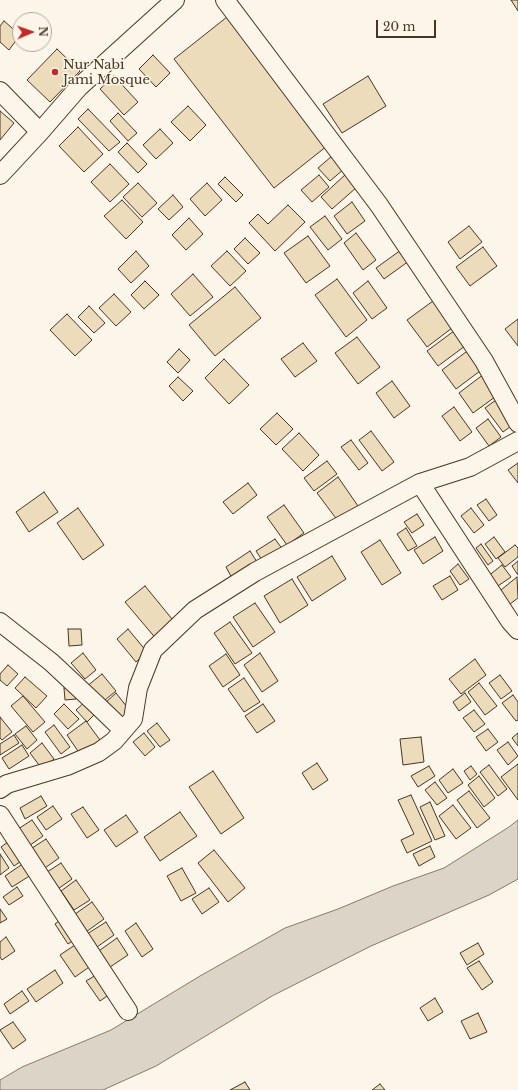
<!DOCTYPE html>
<style>
body{margin:0}
#map{position:relative;width:518px;height:1090px;overflow:hidden;background:#fbf6e9;font-family:"Libre Baskerville",serif}
canvas{display:block}
.north{position:absolute;left:12px;top:12px;width:40px;height:40px;box-sizing:border-box;background:#fbf6e9;border:1px solid #b4a999;border-radius:50%;rotate:88deg;font-size:11px;font-weight:700;line-height:16px;text-align:center;color:#4a3520}
.north::after{content:'';display:block;margin:auto;width:14px;height:18px;background:#c62828;clip-path:polygon(50% 0,100% 100%,50% 72%,0 100%)}
.scale{position:absolute;left:376px;top:20px;width:60px;height:18px;box-sizing:border-box;border:2px solid #4a3520;border-top:0;padding-left:5px;font-size:12px;line-height:14px;white-space:nowrap;color:#4a3520;-webkit-text-stroke:3px #fbf6e9;paint-order:stroke}
</style>
<div id="map">
<canvas width="518" height="1090"></canvas>
<div class="north">N</div>
<div class="scale">20 m</div>
</div>
<script>
const c = document.querySelector('canvas').getContext('2d');
c.lineJoin = 'round';
function fill(path, color) {
  c.fillStyle = color;
  c.fill(path, 'evenodd');
}
function poly(rows) {
  const path = new Path2D();
  for (const r of rows) {
    path.moveTo(r[0], r[1]);
    for (let i = 2; i < r.length; i += 2) path.lineTo(r[i], r[i + 1]);
  }
  return path;
}
function stroke(path, color, width, dash) {
  c.strokeStyle = color;
  c.lineWidth = width;
  c.lineCap = dash ? 'butt' : 'round';
  c.setLineDash(dash || []);
  c.stroke(path);
}
function write(font, color, halo, rows, align = 'center') {
  c.font = font + ' "Libre Baskerville",serif';
  c.lineWidth = 3;
  c.setLineDash([]);
  c.textBaseline = 'middle';
  c.strokeStyle = halo;
  c.fillStyle = color;
  for (const [text, x, y, turn = 0] of rows) {
    c.save();
    c.translate(x, y);
    c.rotate((+turn || 0) * Math.PI / 180);
    c.textAlign = isNaN(turn) ? turn : align;
    if (halo) c.strokeText(text, 0, 0);
    c.fillText(text, 0, 0);
    c.restore();
  }
}
const water = poly([
 [518,820,518,879,489,895,371,946,272,996,156,1066,103,1090,0,1090,0,1080,22,1067,111,1030,200,976,285,928,338,909,393,886,444,868,509,827,518,820]
]);
const building = poly([
 [511,0,518,0,518,11,511,0],
 [227,17,327,146,274,188,174,59,227,17],
 [4,21,20,35,9,50,0,42,0,26,4,21],
 [57,49,80,71,50,102,27,80,57,49],
 [153,55,170,73,156,87,139,69,153,55],
 [114,76,138,102,124,115,100,89,114,76],
 [368,76,386,106,342,133,323,104,368,76],
 [188,106,206,125,190,141,171,122,188,106],
 [88,109,120,142,109,151,78,119,88,109],
 [0,111,14,123,0,140,0,111],
 [118,113,137,133,128,141,110,121,118,113],
 [78,127,103,154,84,172,59,146,78,127],
 [160,129,173,143,156,159,143,145,160,129],
 [127,143,147,164,138,173,118,152,127,143],
 [332,156,344,169,330,181,318,168,332,156],
 [110,164,129,184,110,202,91,182,110,164],
 [346,174,357,187,332,209,321,197,346,174],
 [319,175,329,187,312,202,301,190,319,175],
 [225,177,243,195,236,202,218,184,225,177],
 [138,183,157,203,142,217,123,197,138,183],
 [207,183,222,200,205,216,190,199,207,183],
 [173,195,183,207,169,220,158,209,173,195],
 [122,200,143,222,126,239,104,216,122,200],
 [352,202,365,221,347,234,334,216,352,202],
 [288,205,305,222,275,251,249,223,258,214,268,224,288,205],
 [325,216,342,239,328,250,310,227,325,216],
 [189,218,203,234,186,250,172,235,189,218],
 [469,226,482,242,460,259,448,242,469,226],
 [356,233,376,260,363,270,344,243,356,233],
 [308,236,330,266,306,283,284,253,308,236],
 [245,238,260,253,248,264,234,249,245,238],
 [483,247,497,266,470,286,456,267,483,247],
 [401,250,409,261,384,279,376,268,401,250],
 [136,251,149,266,131,283,118,269,136,251],
 [227,251,246,271,230,286,211,266,227,251],
 [193,274,213,297,190,316,171,294,193,274],
 [337,279,367,320,346,337,315,295,337,279],
 [145,281,159,295,144,309,131,295,145,281],
 [368,281,387,308,372,319,353,293,368,281],
 [235,287,261,318,215,356,189,325,235,287],
 [114,294,131,312,116,326,99,308,114,294],
 [433,301,452,328,427,347,407,320,433,301],
 [89,306,105,323,94,333,78,317,89,306],
 [67,314,92,340,75,356,50,330,67,314],
 [518,319,518,346,505,329,518,319],
 [454,331,465,346,438,366,427,351,454,331],
 [357,337,380,367,358,384,335,353,357,337],
 [303,343,317,361,295,377,281,359,303,343],
 [179,349,190,360,178,373,167,362,179,349],
 [470,349,484,368,456,389,442,370,470,349],
 [224,359,249,385,229,404,205,378,224,359],
 [484,374,499,394,473,413,459,393,484,374],
 [178,377,193,391,183,401,169,386,178,377],
 [392,381,410,406,394,418,376,393,392,381],
 [496,400,514,424,503,432,485,408,496,400],
 [454,407,472,432,460,441,442,416,454,407],
 [277,413,293,429,276,445,260,429,277,413],
 [488,419,501,437,489,446,476,428,488,419],
 [371,431,394,462,382,471,359,440,371,431],
 [299,433,319,455,303,471,282,449,299,433],
 [351,440,368,463,359,470,341,447,351,440],
 [327,461,337,474,314,491,304,478,327,461],
 [518,463,518,483,508,470,518,463],
 [338,477,358,506,338,521,317,493,338,477],
 [248,483,257,495,233,514,223,502,248,483],
 [44,492,58,512,29,532,16,512,44,492],
 [486,499,497,515,489,521,477,505,486,499],
 [284,505,304,533,287,545,267,517,284,505],
 [78,508,104,545,83,560,57,523,78,508],
 [471,508,484,525,474,533,461,516,471,508],
 [417,514,424,525,412,533,404,522,417,514],
 [406,528,417,546,408,551,397,534,406,528],
 [435,537,443,551,423,564,414,550,435,537],
 [494,537,505,552,496,559,485,544,494,537],
 [275,539,283,550,264,563,256,551,275,539],
 [380,540,401,573,382,585,361,552,380,540],
 [481,544,493,561,488,565,476,548,481,544],
 [515,545,518,548,518,557,505,567,498,558,515,545],
 [250,551,257,562,232,578,226,567,250,551],
 [332,556,346,579,312,601,297,577,332,556],
 [518,561,518,575,512,566,518,561],
 [458,564,469,579,460,585,450,571,458,564],
 [502,565,511,577,495,588,487,577,502,565],
 [450,576,458,590,442,600,433,586,450,576],
 [517,577,518,598,506,607,496,594,517,577],
 [292,579,308,605,280,623,264,596,292,579],
 [145,586,177,625,158,641,125,602,145,586],
 [255,603,275,632,253,647,233,617,255,603],
 [230,622,252,653,235,664,214,633,230,622],
 [68,629,81,629,82,645,69,646,68,629],
 [128,629,147,652,136,662,117,639,128,629],
 [83,653,96,670,85,679,71,663,83,653],
 [260,653,278,681,262,692,244,665,260,653],
 [226,654,240,675,223,687,209,666,226,654],
 [475,659,486,675,461,694,449,679,475,659],
 [8,665,18,674,7,686,0,680,0,674,8,665],
 [102,674,116,691,100,704,86,687,102,674],
 [500,675,512,691,501,699,489,683,500,675],
 [25,677,47,696,36,708,15,688,25,677],
 [244,678,260,702,244,712,228,689,244,678],
 [479,683,497,706,485,715,468,692,479,683],
 [64,688,75,688,76,699,65,700,64,688],
 [116,693,131,712,120,721,105,703,116,693],
 [465,693,471,702,459,711,453,702,465,693],
 [513,695,518,702,518,720,516,721,502,703,513,695],
 [23,696,45,722,33,732,11,706,23,696],
 [88,699,99,710,87,722,76,710,88,699],
 [64,704,79,719,68,729,54,714,64,704],
 [263,704,275,721,257,733,245,716,263,704],
 [474,710,485,724,474,732,463,718,474,710],
 [0,717,12,732,2,740,0,738,0,717],
 [86,721,100,740,80,754,67,735,86,721],
 [157,723,170,740,160,747,147,731,157,723],
 [54,725,70,747,61,754,45,732,54,725],
 [26,726,37,740,27,749,15,734,26,726],
 [488,729,498,742,486,751,476,737,488,729],
 [144,733,155,747,145,756,133,742,144,733],
 [518,733,518,746,512,738,518,733],
 [14,735,19,743,0,755,0,744,14,735],
 [421,737,424,762,403,765,400,739,421,737],
 [508,742,518,756,508,765,497,750,508,742],
 [42,743,54,759,42,769,30,753,42,743],
 [22,745,29,756,9,769,2,758,22,745],
 [317,763,328,780,313,790,302,773,317,763],
 [518,764,518,800,501,777,518,764],
 [489,765,507,789,498,796,480,772,489,765],
 [429,766,435,776,418,787,411,776,429,766],
 [471,766,477,774,470,780,464,771,471,766],
 [453,769,463,783,448,793,439,780,453,769],
 [213,771,244,818,221,834,189,787,213,771],
 [479,776,495,798,484,807,468,785,479,776],
 [435,782,447,798,437,805,425,790,435,782],
 [469,791,490,818,477,828,457,800,469,791],
 [411,795,432,841,407,853,401,840,414,834,398,800,411,795],
 [41,796,47,806,25,819,20,808,41,796],
 [430,802,445,836,435,840,420,807,430,802],
 [453,805,471,828,456,839,439,816,453,805],
 [53,806,62,819,46,830,37,817,53,806],
 [83,807,99,830,87,838,71,814,83,807],
 [180,812,197,836,160,861,144,837,180,812],
 [126,815,138,832,116,847,104,830,126,815],
 [32,820,43,836,26,848,15,831,32,820],
 [46,839,59,858,42,870,29,850,46,839],
 [11,840,24,859,14,866,1,847,11,840],
 [430,846,435,857,419,866,413,854,430,846],
 [214,850,245,888,228,902,198,863,214,850],
 [0,854,9,868,0,875,0,854],
 [24,863,31,875,12,887,5,876,24,863],
 [61,863,72,879,55,891,44,874,61,863],
 [182,868,196,893,181,901,167,876,182,868],
 [76,880,90,900,74,910,61,891,76,880],
 [17,887,23,896,9,905,3,897,17,887],
 [209,888,219,902,202,914,192,899,209,888],
 [92,902,104,919,83,934,71,917,92,902],
 [0,909,7,919,0,923,0,909],
 [64,917,78,937,68,944,55,924,64,917],
 [106,922,114,935,97,947,87,934,106,922],
 [136,923,153,949,142,957,125,931,136,923],
 [6,937,15,951,2,960,0,957,0,942,6,937],
 [117,938,128,955,107,969,96,953,117,938],
 [78,943,92,965,75,977,60,955,78,943],
 [478,943,484,954,467,965,460,953,478,943],
 [479,961,493,982,482,990,467,968,479,961],
 [55,970,63,983,36,1002,27,989,55,970],
 [96,975,110,994,100,1001,86,981,96,975],
 [22,991,29,1001,10,1014,4,1004,22,991],
 [435,998,443,1012,428,1021,420,1008,435,998],
 [478,1013,487,1032,470,1039,461,1021,478,1013],
 [13,1022,26,1040,13,1049,0,1030,13,1022],
 [245,1082,250,1090,230,1090,245,1082],
 [380,1084,385,1090,372,1090,380,1084]
]);
const minor = poly([
 [225,0,379,205,484,361,518,423],
 [0,91,40,132],
 [0,175,40,132,79,87,175,0],
 [420,483,510,621,518,630],
 [0,622,51,662,96,704,123,730],
 [0,789,7,784,67,766,99,752,114,741,133,719,138,688,153,650,195,610,255,572,420,483,470,467,518,441],
 [0,815,128,1011]
]);
const markers = [
 [55,72,4,"#c62828"]
];
const poiNames = [
 ["Nur Nabi",63,65],
 ["Jami Mosque",63,80]
];
fill(water, '#dcd4c6');
stroke(water, '#887966', 1);
fill(building, '#ecdcbc');
stroke(building, '#4a3520', 1);
stroke(minor, '#4a3520', 20);
stroke(minor, '#fbf6e9', 18);
for (const [x, y, r, color] of markers) {
  const dot = new Path2D();
  dot.arc(x, y, r, 0, 2 * Math.PI);
  c.fillStyle = color;
  c.fill(dot);
  stroke(dot, '#fbf6e9', 1.5);
}
write('13px', '#4a3520', '#fbf6e9', poiNames, 'left');
</script>
